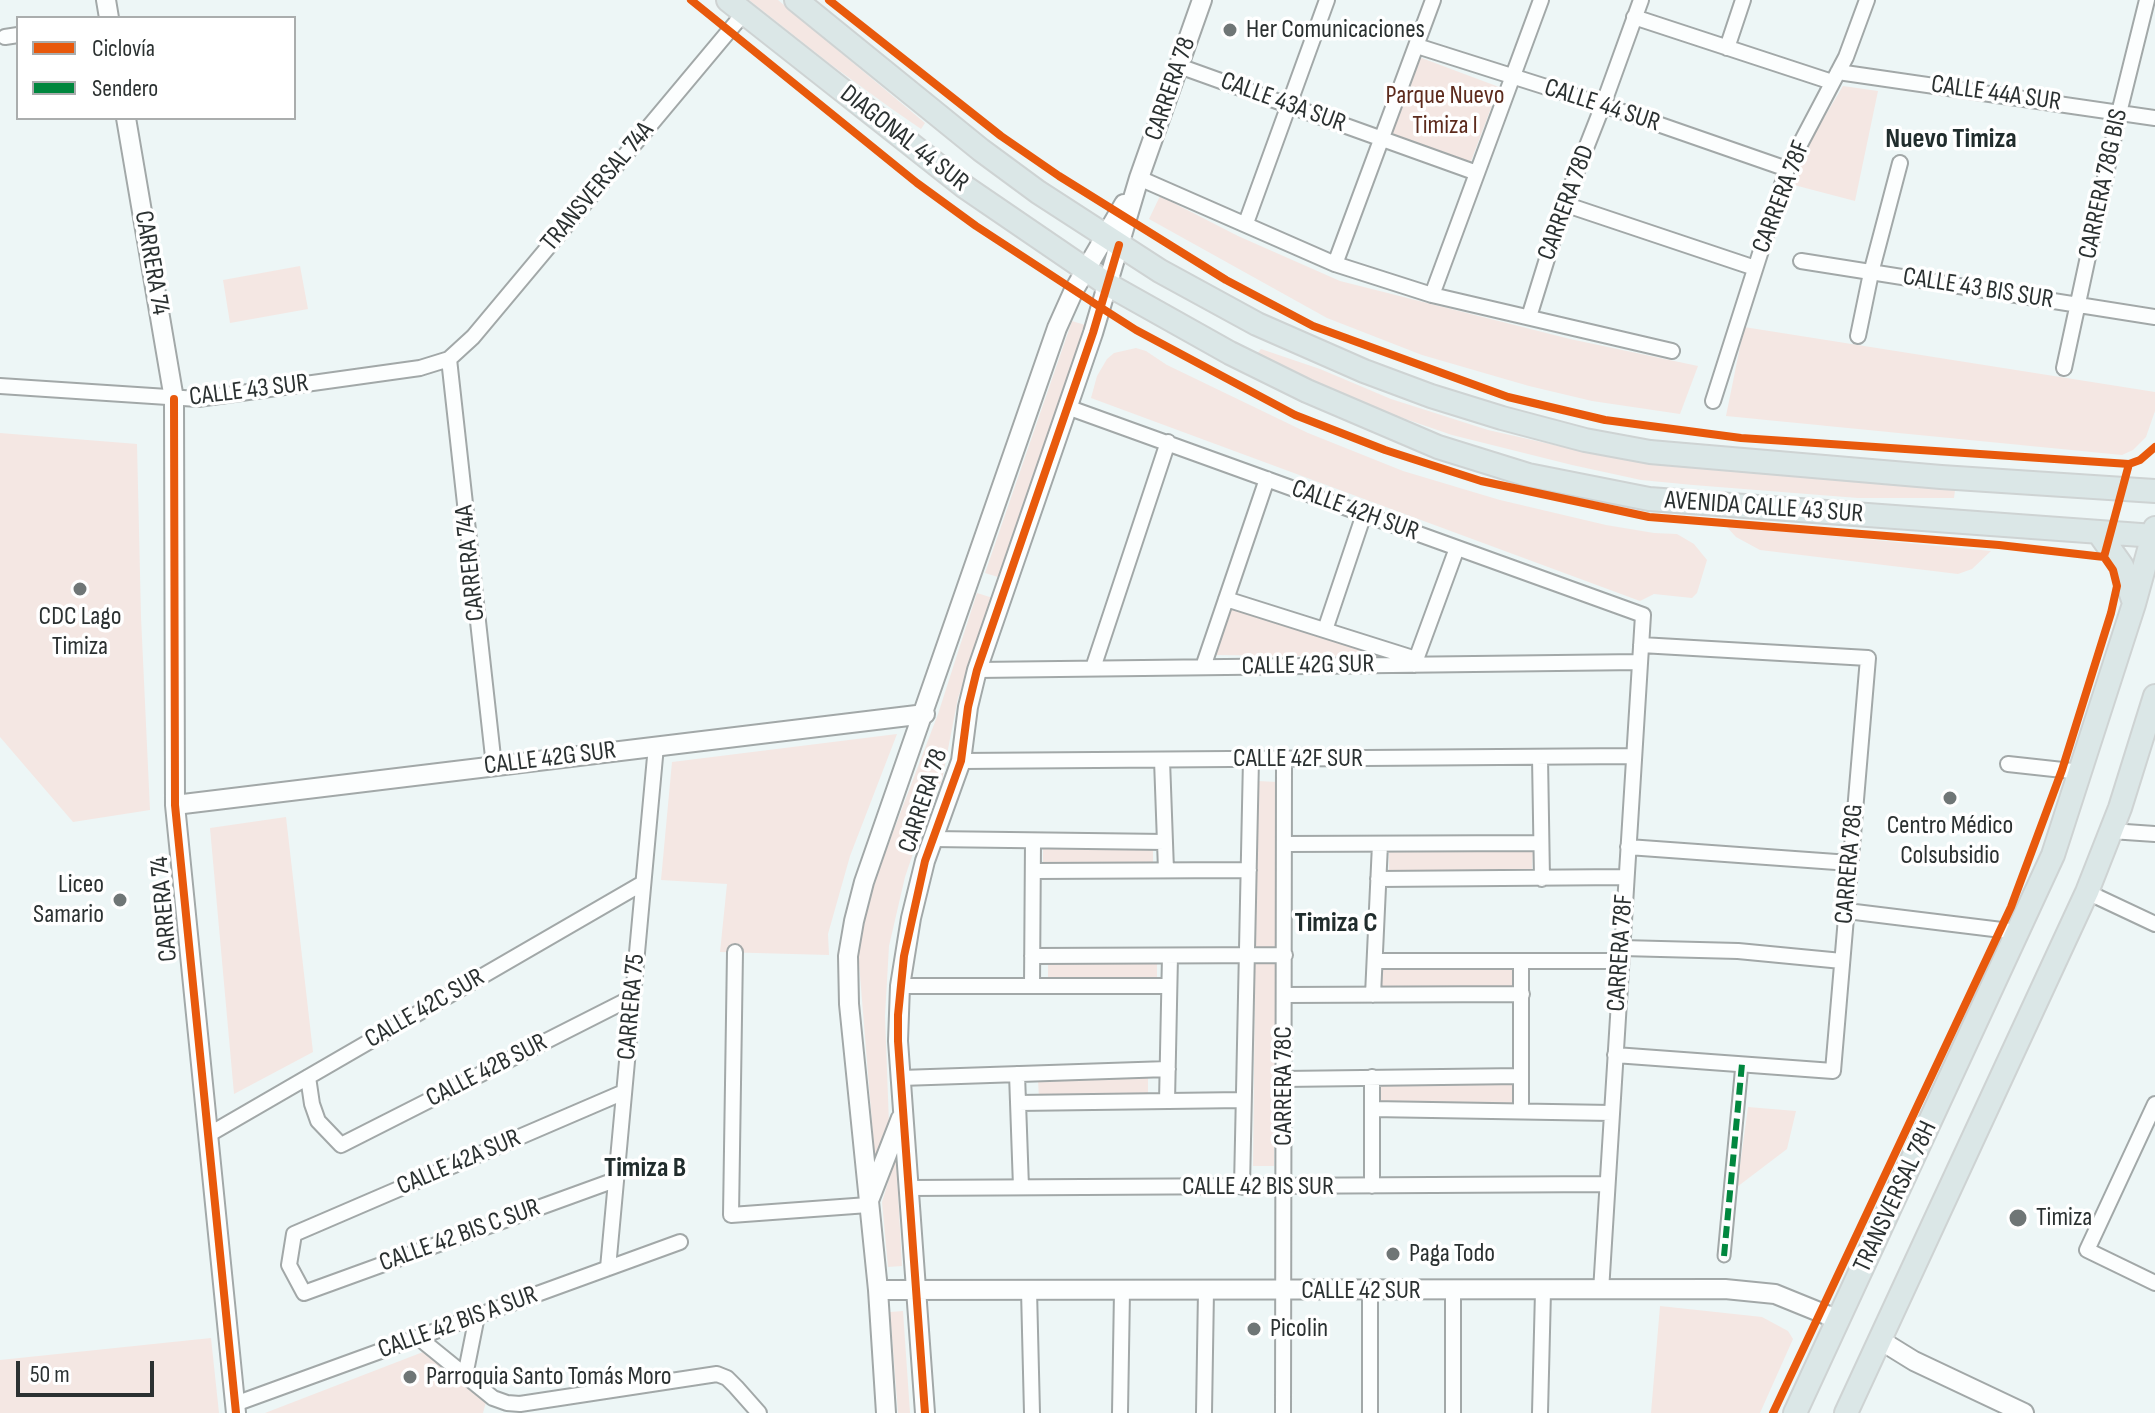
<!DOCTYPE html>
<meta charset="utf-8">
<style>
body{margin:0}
#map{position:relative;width:2155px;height:1413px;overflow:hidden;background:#edf6f6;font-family:"Sofia Sans Condensed",sans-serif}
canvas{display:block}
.legend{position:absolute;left:16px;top:16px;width:280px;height:104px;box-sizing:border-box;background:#fff;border:2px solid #aaadad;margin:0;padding:10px 14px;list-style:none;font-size:24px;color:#2b3131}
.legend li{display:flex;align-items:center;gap:16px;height:40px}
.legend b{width:40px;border:2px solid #aaadad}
.scale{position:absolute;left:16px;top:1361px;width:138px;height:36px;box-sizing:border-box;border:4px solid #2b3131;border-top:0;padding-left:10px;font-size:24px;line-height:28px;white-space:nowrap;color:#2b3131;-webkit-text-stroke:6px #fff;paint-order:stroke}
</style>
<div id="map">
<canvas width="2155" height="1413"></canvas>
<ul class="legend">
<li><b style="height:10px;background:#e8590c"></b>Ciclovía</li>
<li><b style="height:10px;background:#00873e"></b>Sendero</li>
</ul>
<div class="scale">50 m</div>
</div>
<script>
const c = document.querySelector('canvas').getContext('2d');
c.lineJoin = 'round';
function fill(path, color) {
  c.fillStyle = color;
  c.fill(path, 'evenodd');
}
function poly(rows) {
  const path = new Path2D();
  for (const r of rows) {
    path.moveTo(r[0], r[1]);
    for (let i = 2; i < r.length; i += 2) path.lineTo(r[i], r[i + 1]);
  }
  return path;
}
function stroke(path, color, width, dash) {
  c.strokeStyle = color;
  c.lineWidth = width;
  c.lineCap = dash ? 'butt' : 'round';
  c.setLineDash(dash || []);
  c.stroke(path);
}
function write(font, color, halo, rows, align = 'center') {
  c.font = font + ' "Sofia Sans Condensed",sans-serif';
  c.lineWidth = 7;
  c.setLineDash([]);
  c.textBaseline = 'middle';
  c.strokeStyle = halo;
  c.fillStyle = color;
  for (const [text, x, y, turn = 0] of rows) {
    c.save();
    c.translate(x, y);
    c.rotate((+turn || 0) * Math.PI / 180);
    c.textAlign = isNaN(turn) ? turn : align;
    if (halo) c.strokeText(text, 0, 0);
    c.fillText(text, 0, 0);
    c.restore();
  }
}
const green = poly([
 [749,0,778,0,925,123,921,129,892,109,830,64],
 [1419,57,1499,87,1470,164,1391,134],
 [1843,86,1878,91,1855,201,1794,185,1804,151],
 [1160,196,1238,236,1340,281,1570,339,1698,366,1680,414,1592,401,1529,386,1422,355,1327,318,1149,219],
 [300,266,308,309,230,323,223,280],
 [1072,321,1085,325,998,577,985,573],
 [1744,327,2155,392,2155,411,2146,437,2133,450,2122,455,1726,416],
 [1136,348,1146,351,1167,365,1308,433,1403,471,1500,500,1606,525,1654,533,1677,534,1694,544,1707,560,1697,593,1692,598,1654,594,1640,601,1091,398,1097,376,1107,359,1114,353],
 [1261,349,1320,369,1391,399,1488,430,1559,446,1650,464,1955,490,1954,498,1858,498,1693,485,1641,480,1572,465,1452,435,1385,412,1314,383,1257,354],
 [0,433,137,444,141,617,150,810,73,822,0,737],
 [1726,526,1991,551,1972,569,1958,574,1760,550,1736,537],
 [977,593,993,598,958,698,942,780,922,827,905,877,889,946,885,1016,889,1124,875,1160,858,951,871,890,938,714],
 [1230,605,1385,657,1215,655],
 [897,734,850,856,828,934,829,955,720,952,727,884,661,880,672,762],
 [1257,781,1278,782,1274,1166,1253,1166],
 [286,817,313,1052,234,1094,210,828],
 [1043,845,1153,845,1153,865,1043,866],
 [1533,850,1532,871,1389,871,1389,851],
 [1157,959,1157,980,1048,981,1048,960],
 [1376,969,1520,969,1519,989,1376,990],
 [1148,1076,1148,1096,1039,1100,1038,1079],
 [1374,1082,1518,1082,1518,1103,1374,1103],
 [1748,1107,1796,1111,1787,1149,1737,1187],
 [896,1156,902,1266,888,1267,882,1202],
 [1660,1306,1762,1317,1788,1331,1793,1339,1760,1413,1651,1413],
 [903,1311,910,1413,898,1413,890,1312],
 [211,1338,219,1413,0,1413,0,1360],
 [423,1352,486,1402,483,1413,265,1413]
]);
const pedestrian = poly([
 [1724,1256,1742,1064]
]);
const minor = poly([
 [1634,17,1832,82],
 [5,37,18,35],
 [1417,46,1603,105,1787,169],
 [1727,48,1743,0],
 [1179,66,1477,173],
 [1838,72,2155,118],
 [1139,178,1335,264,1432,295,1672,351],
 [1564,204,1755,268],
 [1246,223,1327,0],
 [1801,261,2155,317],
 [1335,264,1433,0],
 [1432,295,1541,0],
 [1529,317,1564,204,1603,105,1641,0],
 [1858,336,1871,273,1900,163],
 [449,359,494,766],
 [2064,368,2119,113,2147,0],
 [0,386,198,399,420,368,449,359,473,337,744,13],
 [1713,401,1787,169,1846,57,1867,0],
 [1067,407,1643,615,1601,1291],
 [1226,599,1416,659],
 [1325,630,1364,514],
 [1414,665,1457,548],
 [1203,667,1267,479],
 [1093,668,1168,442],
 [977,670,1640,662],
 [1540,757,1542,879],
 [1162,760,1166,870],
 [961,761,1634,756],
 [2008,764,2081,772],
 [2111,831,2155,834],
 [932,839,1165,842],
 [1285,844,1541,843],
 [1628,847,1850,863],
 [1033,871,1249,870],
 [1378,879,1626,877],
 [2087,892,2155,924],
 [1847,911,2018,932],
 [1622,948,1738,951,1842,961],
 [735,952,731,1215,868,1205],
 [1032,956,1285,955],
 [1375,961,1621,961],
 [900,986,1169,986],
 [1032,986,1033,841],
 [1284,995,1522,994],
 [1373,995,1380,844],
 [1615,1055,1833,1071,1868,658,1641,645],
 [1017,1074,1021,1187],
 [308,1077,312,1104,318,1121,341,1145,633,997],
 [901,1078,1168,1069],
 [1283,1079,1521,1076],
 [1167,1101,1170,956],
 [1018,1103,1243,1100],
 [2155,1104,2087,1250,2155,1283],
 [1372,1109,1612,1113],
 [1521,1111,1521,961],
 [208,1135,643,883],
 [615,1180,304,1293,289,1265,294,1234,624,1092],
 [1372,1186,1372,1077],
 [1242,1187,1251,759],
 [909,1188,1607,1184],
 [608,1268,656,746],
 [1029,1290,1032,1413],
 [419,1338,493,1398,507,1403,520,1404,717,1374,727,1378,736,1387,759,1413],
 [465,1376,477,1316],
 [235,1404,680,1242],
 [1120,1413,1122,1291],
 [1204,1413,1206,1291],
 [1283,1413,1284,759],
 [1370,1413,1370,1291],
 [1453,1413,1453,1291],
 [1540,1413,1543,1291]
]);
const tertiary = poly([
 [106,0,109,18],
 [126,118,174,399,175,805,236,1413],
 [175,805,925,714],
 [870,1198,901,1118],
 [878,1290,1725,1289,1775,1294,1839,1320],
 [1880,1340,1914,1361,2024,1413],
 [886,1413,878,1290,849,1004,848,956,854,921,864,882,1057,328,1074,290,1124,204],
 [925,1413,898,1041,900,986,911,918,925,861,961,761,968,707,977,670,1093,333,1139,178,1202,0]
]);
const primary = poly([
 [728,0,965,187,1107,284,1230,353,1307,391,1438,447,1528,475,1649,499,2155,536],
 [796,0,981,150,1038,192,1160,271,1257,324,1364,371,1431,396,1502,418,1585,440,1650,452,1941,477,2155,491],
 [2098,532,2122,566,2134,603],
 [1795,1413,2053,855,2134,604,2155,528],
 [1846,1413,2087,892,2120,808,2155,696]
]);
const quiet = poly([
 [1724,1256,1742,1064]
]);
const cycleway = poly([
 [691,0,917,183,976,226,1100,307,1136,330,1295,415,1385,450,1481,481,1649,517,1999,545,2104,557],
 [829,0,1001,136,1059,176,1226,280,1313,326,1508,397,1605,420,1741,438,2129,464,2140,460,2155,447],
 [174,399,175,805,236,1413],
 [925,1413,898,1041,898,1015,904,956,925,861,961,761,968,707,977,670,1093,333,1119,245],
 [1773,1413,2011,907,2062,770,2111,613,2117,586,2113,570,2104,557,2129,464]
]);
const markers = [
 [1230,30,8,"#6f7676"],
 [80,589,8,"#6f7676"],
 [1950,798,8,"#6f7676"],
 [120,900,8,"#6f7676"],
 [2018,1218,10,"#6f7676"],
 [1393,1254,8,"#6f7676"],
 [1254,1329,8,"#6f7676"],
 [410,1377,8,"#6f7676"]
];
const poiNames = [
 ["Her Comunicaciones",1246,30],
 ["CDC Lago",80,617,"center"],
 ["Timiza",80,647,"center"],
 ["Centro Médico",1950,826,"center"],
 ["Colsubsidio",1950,856,"center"],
 ["Liceo",104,885,"right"],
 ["Samario",104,915,"right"],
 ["Timiza",2036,1218],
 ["Paga Todo",1409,1254],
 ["Picolin",1270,1329],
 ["Parroquia Santo Tomás Moro",426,1377]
];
const streetNames = [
 ["CARRERA 78",1171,89,-71],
 ["CALLE 44A SUR",1996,94,8],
 ["CALLE 43A SUR",1283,103,20],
 ["CALLE 44 SUR",1602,106,18],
 ["DIAGONAL 44 SUR",904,139,38],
 ["CARRERA 78G BIS",2104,184,-78],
 ["TRANSVERSAL 74A",598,187,-50],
 ["CARRERA 78F",1782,197,-69],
 ["CARRERA 78D",1567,203,-70],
 ["CARRERA 74",151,263,80],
 ["CALLE 43 BIS SUR",1978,289,9],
 ["CALLE 43 SUR",249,391,-7],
 ["AVENIDA CALLE 43 SUR",1764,508,4],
 ["CALLE 42H SUR",1355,511,20],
 ["CARRERA 74A",471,563,-96],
 ["CALLE 42G SUR",1308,666,-1],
 ["CALLE 42G SUR",550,759,-7],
 ["CALLE 42F SUR",1298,759],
 ["CARRERA 78",924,801,-72],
 ["CARRERA 78G",1850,864,-85],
 ["CARRERA 74",165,909,-95],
 ["CARRERA 78F",1621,953,-86],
 ["CARRERA 75",632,1007,-85],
 ["CALLE 42C SUR",425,1009,-30],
 ["CALLE 42B SUR",487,1071,-27],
 ["CARRERA 78C",1284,1086,-90],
 ["CALLE 42A SUR",459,1163,-23],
 ["CALLE 42 BIS SUR",1258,1187],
 ["TRANSVERSAL 78H",1896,1197,-65],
 ["CALLE 42 BIS C SUR",460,1236,-20],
 ["CALLE 42 SUR",1361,1291],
 ["CALLE 42 BIS A SUR",458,1323,-20]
];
const parkNames = [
 ["Parque Nuevo",1445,96],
 ["Timiza I",1445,126]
];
const neighbourhoodNames = [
 ["Nuevo Timiza",1951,140],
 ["Timiza C",1336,924],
 ["Timiza B",645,1169]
];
fill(green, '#f4e7e3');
stroke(pedestrian, '#a2a8a8', 15);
stroke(minor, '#a2a8a8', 18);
stroke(tertiary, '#a2a8a8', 22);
stroke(primary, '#ced3d3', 26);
stroke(pedestrian, '#fcfefe', 11);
stroke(minor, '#fcfefe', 14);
stroke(tertiary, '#fcfefe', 18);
stroke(primary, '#dbe7e7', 22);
stroke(quiet, '#00873e', 6, [12, 6]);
stroke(cycleway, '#e8590c', 8);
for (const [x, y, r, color] of markers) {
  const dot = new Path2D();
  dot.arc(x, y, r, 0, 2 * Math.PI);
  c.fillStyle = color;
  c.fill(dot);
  stroke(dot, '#fff', 3);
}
write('26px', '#2b3131', '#fff', poiNames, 'left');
write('26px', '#2b3131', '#fff', streetNames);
write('26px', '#5d2b1d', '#fff', parkNames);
write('bold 28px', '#212d2d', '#fff', neighbourhoodNames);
</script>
